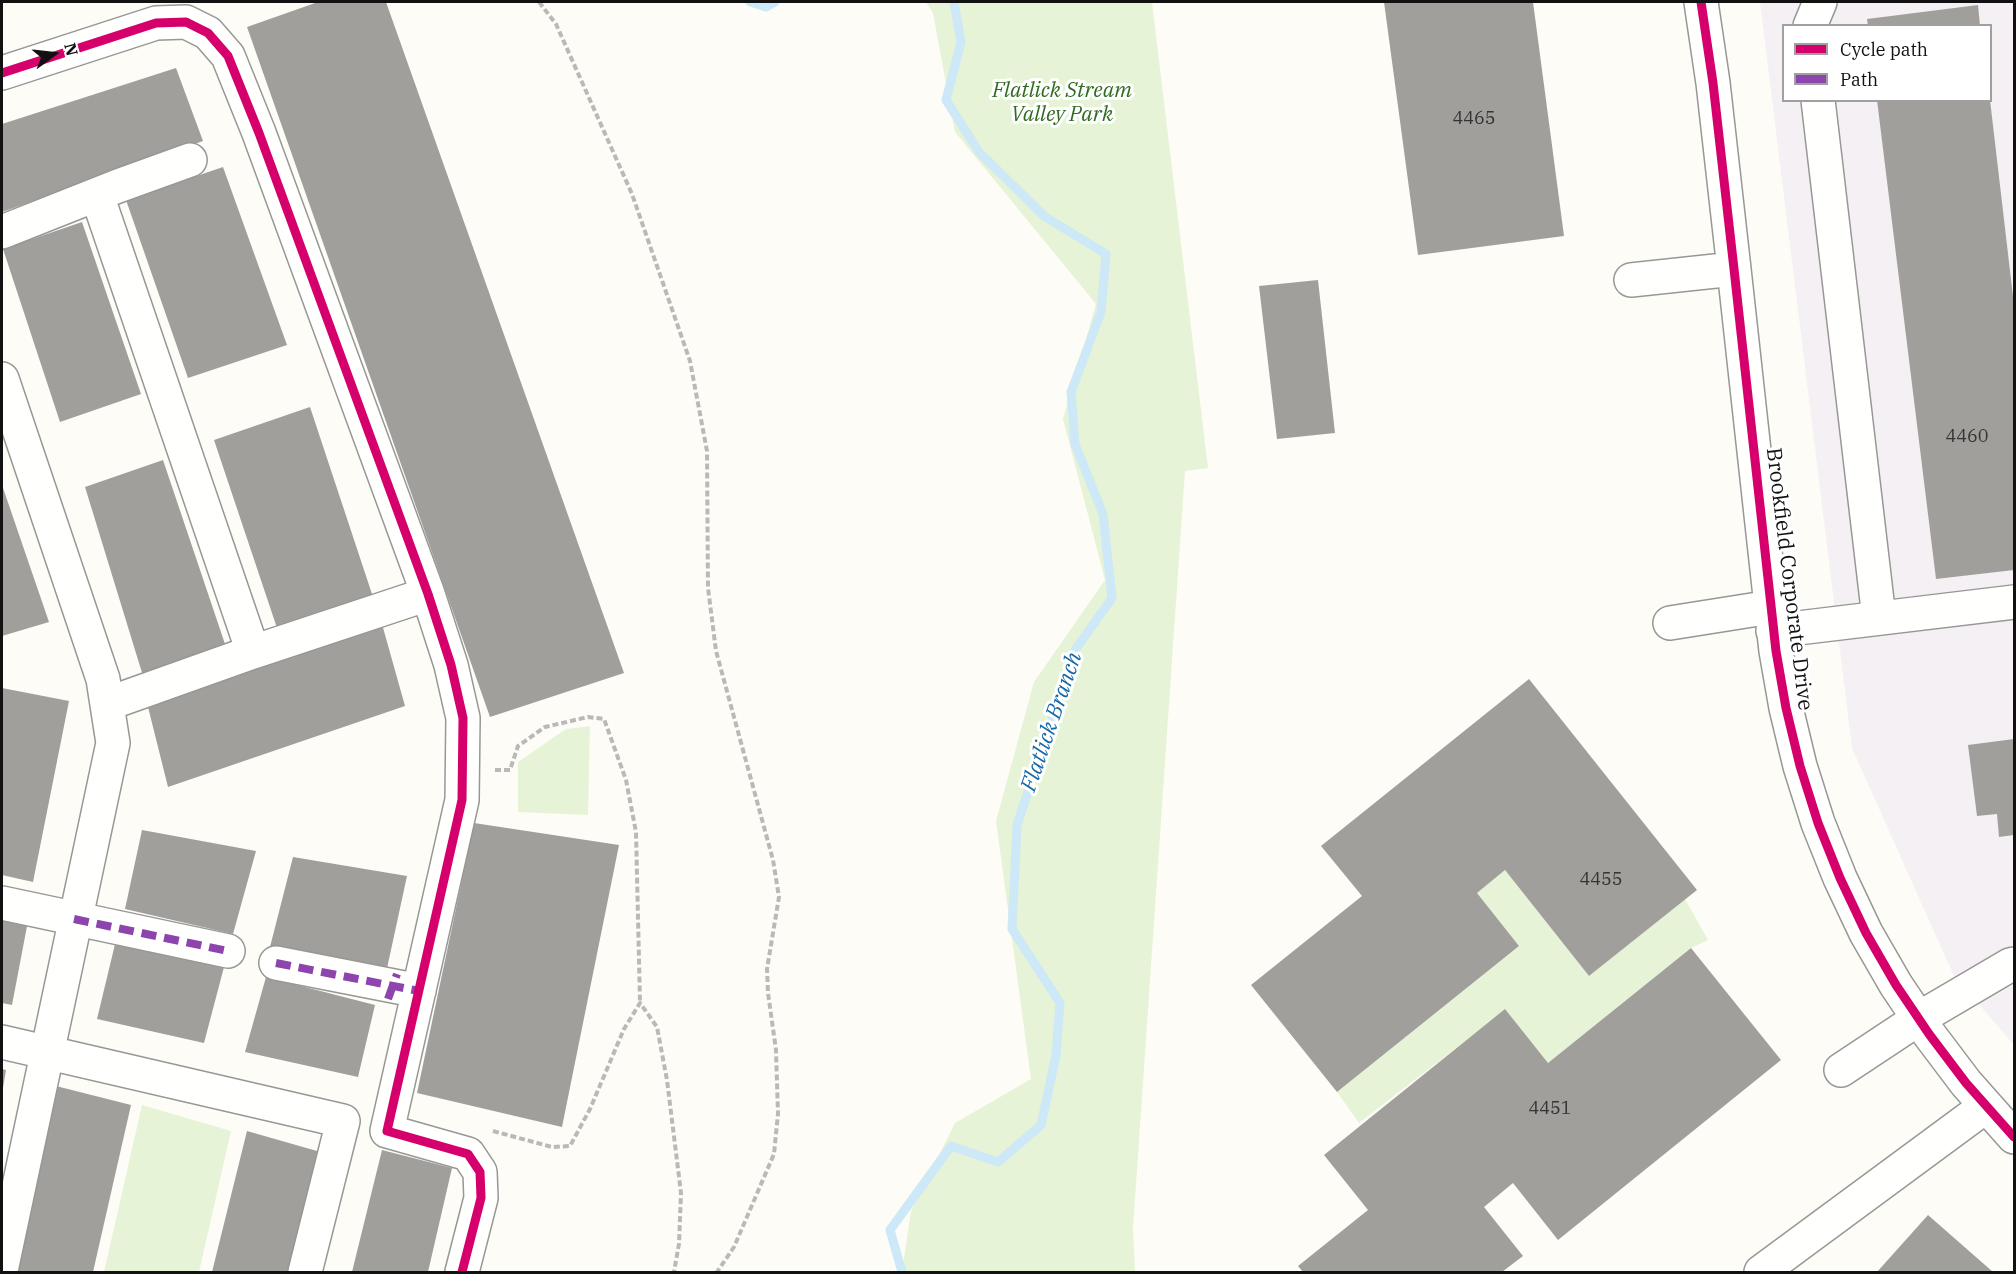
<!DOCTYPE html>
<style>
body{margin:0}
#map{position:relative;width:2016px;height:1274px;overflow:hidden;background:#fdfcf7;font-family:"IBM Plex Serif",serif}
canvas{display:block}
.frame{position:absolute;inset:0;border:3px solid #111;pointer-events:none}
.legend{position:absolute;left:1782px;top:24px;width:210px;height:78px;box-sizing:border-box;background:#fff;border:2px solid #a0a0a0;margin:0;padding:8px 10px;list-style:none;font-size:18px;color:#111}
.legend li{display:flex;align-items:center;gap:12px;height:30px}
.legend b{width:30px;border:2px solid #a0a0a0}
.north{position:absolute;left:24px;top:24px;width:60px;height:60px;-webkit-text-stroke:4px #fff;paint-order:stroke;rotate:75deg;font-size:16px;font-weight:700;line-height:24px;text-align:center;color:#111}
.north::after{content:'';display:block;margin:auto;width:21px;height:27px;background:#111;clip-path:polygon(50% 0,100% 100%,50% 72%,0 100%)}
</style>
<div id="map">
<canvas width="2016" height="1274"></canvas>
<div class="frame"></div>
<ul class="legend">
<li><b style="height:8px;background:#d6006c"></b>Cycle path</li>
<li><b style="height:8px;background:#8e44ad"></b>Path</li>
</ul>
<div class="north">N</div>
</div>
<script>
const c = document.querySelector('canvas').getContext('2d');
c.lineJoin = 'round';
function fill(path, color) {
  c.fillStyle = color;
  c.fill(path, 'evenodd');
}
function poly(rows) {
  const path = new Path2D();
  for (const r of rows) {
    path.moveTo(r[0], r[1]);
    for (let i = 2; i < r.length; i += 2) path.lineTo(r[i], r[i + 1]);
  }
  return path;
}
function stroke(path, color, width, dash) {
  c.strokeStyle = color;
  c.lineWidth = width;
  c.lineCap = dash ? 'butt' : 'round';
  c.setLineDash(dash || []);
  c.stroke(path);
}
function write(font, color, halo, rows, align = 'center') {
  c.font = font + ' "IBM Plex Serif",serif';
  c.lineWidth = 6;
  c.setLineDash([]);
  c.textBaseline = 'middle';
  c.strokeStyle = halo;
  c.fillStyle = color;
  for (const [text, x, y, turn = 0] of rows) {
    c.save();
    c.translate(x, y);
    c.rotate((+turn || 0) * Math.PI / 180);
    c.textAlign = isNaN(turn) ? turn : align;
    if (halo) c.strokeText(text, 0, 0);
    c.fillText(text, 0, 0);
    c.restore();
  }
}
const industrial = poly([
 [1760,2,2014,2,2014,1045,1953,974,1852,748],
 [1784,26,1990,26,1990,100,1784,100]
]);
const green = poly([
 [926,2,1152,2,1208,468,1185,471,1133,1228,1135,1272,902,1272,911,1211,955,1123,1031,1079,996,821,1034,682,1105,580,1063,419,1096,304,955,132,933,13],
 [590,726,588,815,518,812,518,762,566,729],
 [1505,870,1589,976,1685,899,1708,940,1691,948,1548,1063,1505,1010,1359,1123,1337,1092,1519,946,1477,893],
 [142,1105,231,1131,199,1272,104,1272]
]);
const stream = poly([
 [750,2,766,7,775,2],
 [902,1272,890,1230,951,1146,998,1162,1041,1125,1056,1055,1060,1003,1012,929,1017,825,1075,650,1112,598,1103,514,1075,444,1071,392,1101,312,1106,254,1044,216,979,152,946,100,961,42,954,2]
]);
const building = poly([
 [318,2,386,2,624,673,490,717,247,27],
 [1384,2,1533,2,1564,236,1418,255],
 [1978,5,1980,26,1868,26,1867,19],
 [176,68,203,141,2,212,2,124],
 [1877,100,1990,100,2014,305,2014,570,1936,579],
 [223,167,287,345,188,378,126,200],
 [82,222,141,394,60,422,3,249],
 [1318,280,1335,433,1277,439,1259,286],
 [310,407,373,597,277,628,214,440],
 [163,460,226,647,143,676,85,487],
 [2,485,49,622,2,636],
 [382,624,405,706,168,787,148,707],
 [1529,679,1697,890,1589,976,1505,870,1477,893,1519,946,1337,1092,1251,985,1362,896,1321,846],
 [2,688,69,701,33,882,2,875],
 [2014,739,2014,835,1999,837,1997,814,1977,816,1968,745],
 [474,823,619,845,562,1127,417,1093],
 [142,830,256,851,233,934,125,909],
 [293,857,407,876,386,973,270,947],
 [2,915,28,921,12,1005,2,1003],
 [116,940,224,967,204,1043,97,1019],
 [1691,948,1781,1060,1558,1240,1513,1183,1484,1207,1523,1256,1502,1272,1303,1272,1298,1266,1368,1210,1324,1155,1505,1009,1548,1063],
 [266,977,375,1005,358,1077,245,1052],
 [2,1069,6,1070,3,1088,2,1088],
 [56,1086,131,1105,93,1272,14,1272],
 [247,1131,324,1153,294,1272,212,1272],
 [382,1150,452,1168,428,1272,352,1272],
 [1928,1215,1993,1272,1877,1272]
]);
const path = poly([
 [539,2,556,24,632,194,690,361,707,451,708,588,716,651,773,860,779,897,767,969,768,993,776,1050,778,1114,774,1154,734,1247,717,1272],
 [495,770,510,770,518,746,545,727,588,717,604,719,626,780,636,832,640,1003],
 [493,1131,552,1147,570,1146,590,1109,624,1029,640,1003,657,1027,667,1080,681,1193,679,1244,674,1272]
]);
const minor = poly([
 [1701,2,1713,83,1734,269,1776,651,1786,708,1800,766,1818,823,1840,878,1866,933,1896,985,1929,1034,1966,1083,2014,1137],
 [1810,26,1820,2],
 [2,73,156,23,186,22,208,33,228,56,259,133,428,594,451,665,463,718,462,800,387,1131,468,1154,480,1172,481,1198,462,1272],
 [1818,100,1879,618],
 [97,195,253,652],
 [2,232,118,186,190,160],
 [1631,280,1734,269],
 [2,379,103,679,113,743,2,1266],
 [1670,623,1771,607],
 [1773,631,2014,602],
 [107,704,253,652,428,594],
 [2,903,228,951],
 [276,963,419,991],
 [2,1042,343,1121,305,1272],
 [1841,1070,1918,1019,2010,965,2014,964],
 [1761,1272,1986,1106]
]);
const quiet = poly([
 [74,919,228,951],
 [276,963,419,991],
 [388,999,397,974]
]);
const cycleway = poly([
 [1701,2,1713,83,1734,269,1776,651,1786,708,1800,766,1818,823,1840,878,1866,933,1896,985,1929,1034,1966,1083,2014,1137],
 [2,73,156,23,186,22,208,33,228,56,259,133,428,594,451,665,463,718,462,800,387,1131,468,1154,480,1172,481,1198,462,1272]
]);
const numberNames = [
 ["4465",1474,119],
 ["4460",1967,437],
 ["4455",1601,880],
 ["4451",1550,1109]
];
const parkNames = [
 ["Flatlick Stream",1062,91],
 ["Valley Park",1062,115]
];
const streetNames = [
 ["Brookfield Corporate Drive",1789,579,83]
];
const waterNames = [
 ["Flatlick Branch",1052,722,-71]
];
fill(industrial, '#f5f0f3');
fill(green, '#e7f3d7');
stroke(stream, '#cde8f7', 9);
fill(building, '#a19f9c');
stroke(minor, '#979795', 36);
stroke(path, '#b9b9b8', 4, [6, 3]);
stroke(minor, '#fffffe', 33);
stroke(quiet, '#8e44ad', 8, [15, 8]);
stroke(cycleway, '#d6006c', 9);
write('18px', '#353434', null, numberNames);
write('italic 21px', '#2f6b1f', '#fff', parkNames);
write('21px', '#111', '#fff', streetNames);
write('italic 22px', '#1768a6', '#fff', waterNames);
</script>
